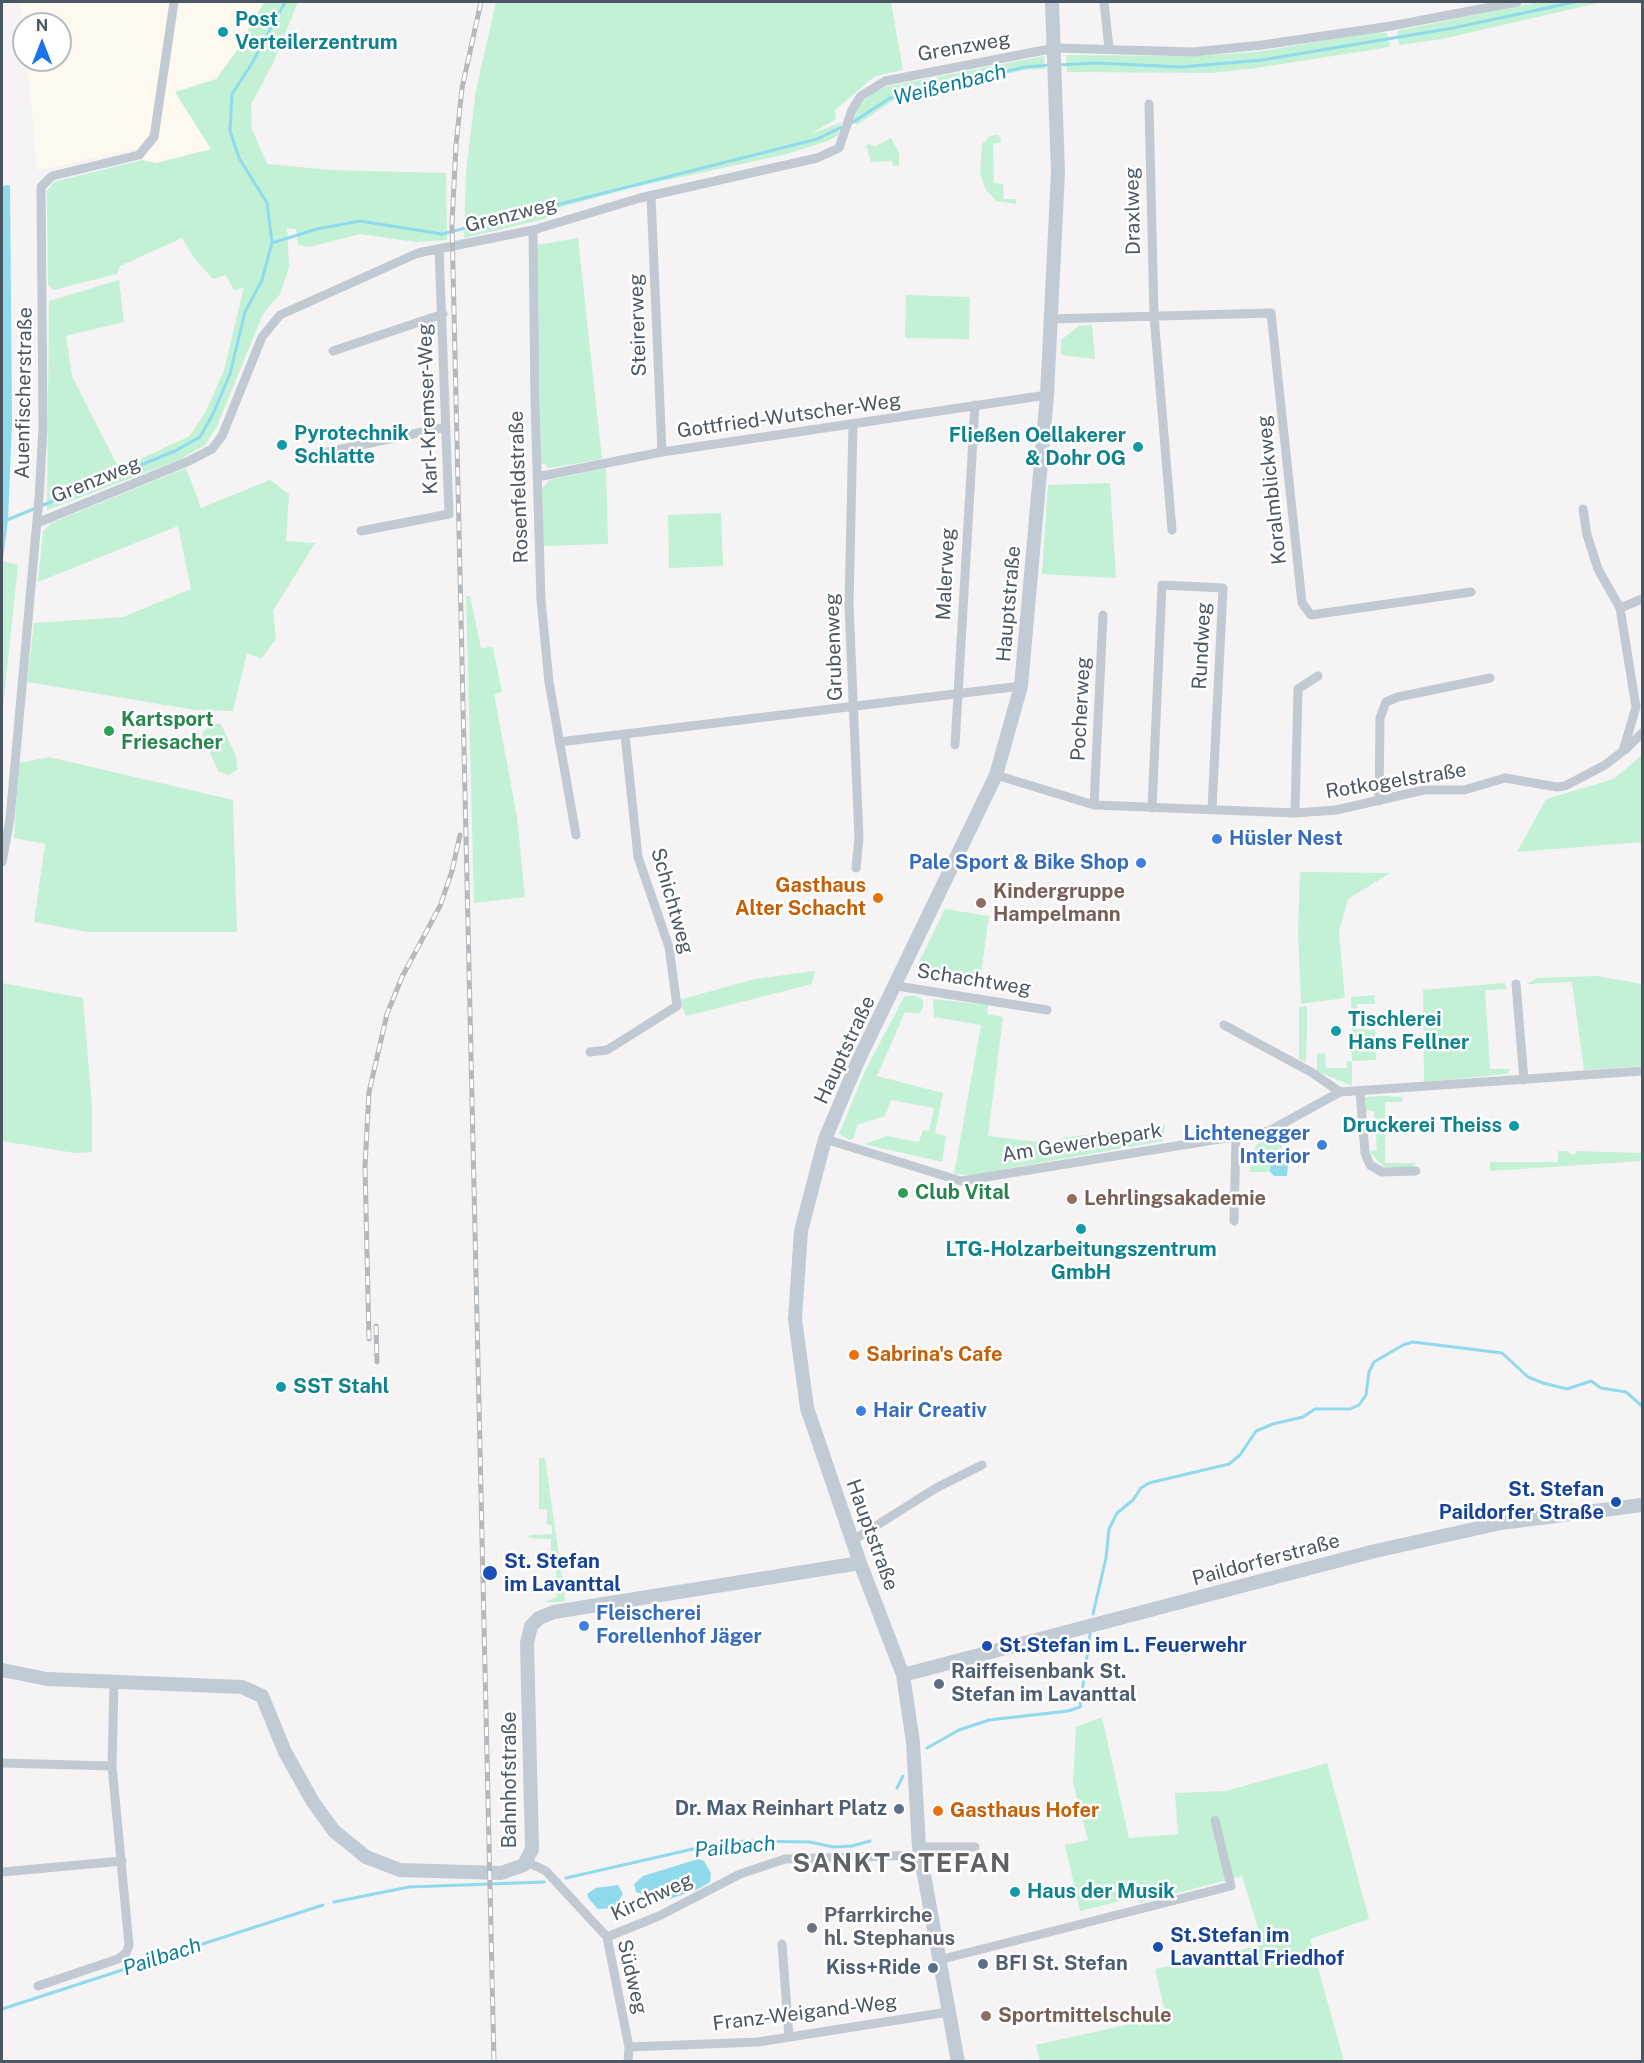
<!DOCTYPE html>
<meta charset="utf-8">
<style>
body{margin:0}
#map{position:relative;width:1644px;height:2063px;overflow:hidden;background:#f5f3f3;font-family:"Public Sans",sans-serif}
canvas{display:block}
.frame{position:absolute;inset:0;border:3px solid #4a5661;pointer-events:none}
.north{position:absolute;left:12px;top:12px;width:60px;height:60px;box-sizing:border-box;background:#fff;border:2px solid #b7bbc0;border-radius:50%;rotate:0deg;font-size:16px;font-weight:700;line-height:24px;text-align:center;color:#4a5661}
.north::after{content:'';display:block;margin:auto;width:21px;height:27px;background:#1a73e8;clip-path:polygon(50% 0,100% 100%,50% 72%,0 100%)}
</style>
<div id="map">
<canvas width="1644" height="2063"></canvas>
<div class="frame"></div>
<div class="north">N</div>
</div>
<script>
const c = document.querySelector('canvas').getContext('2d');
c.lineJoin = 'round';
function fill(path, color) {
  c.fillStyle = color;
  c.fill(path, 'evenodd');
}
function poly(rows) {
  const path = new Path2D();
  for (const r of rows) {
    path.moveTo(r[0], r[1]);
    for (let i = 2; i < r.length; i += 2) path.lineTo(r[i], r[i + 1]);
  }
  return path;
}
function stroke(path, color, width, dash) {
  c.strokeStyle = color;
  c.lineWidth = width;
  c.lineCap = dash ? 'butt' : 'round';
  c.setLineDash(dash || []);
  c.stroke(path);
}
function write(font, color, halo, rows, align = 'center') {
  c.font = font + ' "Public Sans",sans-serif';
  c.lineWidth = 5;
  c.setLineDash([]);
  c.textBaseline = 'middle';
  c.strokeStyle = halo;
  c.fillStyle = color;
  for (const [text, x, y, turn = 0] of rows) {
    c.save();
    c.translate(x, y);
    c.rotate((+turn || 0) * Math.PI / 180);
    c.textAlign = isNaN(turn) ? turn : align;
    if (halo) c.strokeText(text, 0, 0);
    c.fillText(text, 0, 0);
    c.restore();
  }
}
const commercial = poly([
 [21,2,264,2,236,52,216,79,211,149,155,163,142,160,134,149,37,171,27,60,60,60,60,24,24,25]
]);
const green = poly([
 [264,2,298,2,273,63,251,105,252,129,267,164,332,170,446,173,447,240,416,242,360,234,310,247,298,245,296,229,287,228,289,267,280,294,263,314,217,426,205,445,179,460,47,510,49,301,119,280,124,322,66,336,72,376,119,469,190,436,206,411,224,370,244,287,234,291,226,275,213,279,194,258,182,238,120,266,117,274,53,290,48,285,47,190,54,182,142,160,156,163,211,149,175,92,216,79,236,52],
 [496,2,891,2,903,70,875,76,835,110,836,119,809,135,842,122,838,135,828,141,783,155,635,187,554,209,545,219,464,238,466,171,476,90],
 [1538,2,1603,2,1442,39,1399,45,1397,31],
 [1376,32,1387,33,1390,47,1256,68,1212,73,1067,72,1066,55,1196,56,1256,52],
 [1044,56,1045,69,1024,70,892,101,857,125,854,122,858,108,871,94,884,87],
 [997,135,1001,138,1000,143,993,144,994,183,1003,184,1004,199,1016,199,1016,204,996,201,986,190,980,173,982,144,990,136],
 [891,138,899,153,899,166,893,166,892,161,871,162,866,145,870,144,874,147],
 [578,238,602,459,549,468,541,462,537,245],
 [906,295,970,297,969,339,905,338],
 [1092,325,1095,359,1061,355,1061,340,1079,326],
 [186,468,201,508,270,480,289,494,286,541,315,543,273,611,276,639,261,659,247,653,233,711,195,710,27,682,34,623,123,617,191,589,178,526,38,582,43,532,51,523],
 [606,468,608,544,543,546,542,489,549,480],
 [1110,483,1116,578,1042,574,1048,485],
 [721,513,723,566,669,568,668,515],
 [2,561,18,565,2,717],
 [466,596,470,596,481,648,493,647,502,692,494,694,517,817,525,897,474,903],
 [211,723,221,724,236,756,237,770,228,775,218,771,202,734],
 [1642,755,1642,842,1517,852,1546,799,1614,779],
 [49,757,233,800,237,932,88,932,34,922,45,844,14,838,19,763],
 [1300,872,1390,873,1348,899,1339,932,1345,998,1301,1004,1298,932],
 [945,909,989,916,979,988,948,985,940,973,916,968],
 [815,971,812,984,686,1016,679,1000,755,979],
 [1597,976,1642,984,1642,1066,1584,1070,1572,982,1527,984,1537,978],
 [2,983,83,998,92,1107,92,1152,75,1153,2,1141],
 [1504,983,1508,989,1485,990,1490,1069,1510,1069,1507,1074,1424,1082,1423,990],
 [914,995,923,1000,923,1007,919,1014,905,1012,877,1076,943,1093,935,1133,946,1136,942,1162,864,1144,887,1136,919,1142,923,1130,929,1131,934,1108,891,1100,885,1116,857,1125,854,1138,849,1140,839,1134,864,1073,904,997],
 [1374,995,1375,1004,1357,1004,1357,1029,1375,1030,1376,1060,1352,1061,1352,1086,1317,1071,1317,1054,1325,1053,1326,1068,1347,1068,1347,1061,1352,1061,1351,997],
 [933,999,988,1005,987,1014,1003,1017,988,1136,1056,1144,1062,1138,1165,1125,1163,1141,971,1175,954,1174,981,1025,934,1017],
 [1307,1006,1307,1030,1306,1062,1299,1059,1299,1007],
 [1384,1096,1403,1097,1402,1102,1385,1102,1385,1163,1416,1163,1413,1168,1384,1167,1369,1151,1377,1150,1374,1111,1366,1111,1365,1097],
 [1284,1134,1281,1151,1271,1157,1270,1172,1250,1172,1251,1155,1257,1144],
 [1558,1151,1569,1151,1569,1154,1576,1154,1576,1151,1642,1153,1642,1161,1490,1171,1490,1162,1558,1162],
 [539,1458,545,1458,565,1599,563,1602,544,1602,557,1597,555,1551,551,1551,551,1539,528,1538,530,1535,552,1534,552,1525,547,1524,547,1509,539,1509],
 [1102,1717,1129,1838,1178,1834,1175,1793,1226,1791,1327,1763,1369,1919,1310,1939,1344,2061,1040,2061,1036,2045,1166,2016,1155,1969,1263,1945,1242,1876,1139,1903,1137,1897,1080,1911,1065,1845,1088,1840,1073,1783,1076,1727]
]);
const water = poly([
 [10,185,12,423,8,520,2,567,2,186],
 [1276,1152,1289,1152,1287,1176,1274,1176,1270,1172,1271,1157],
 [698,1859,704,1861,711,1873,710,1882,698,1889,670,1899,659,1900,636,1892,634,1884,643,1876],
 [618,1885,623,1894,614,1908,598,1909,589,1899,587,1894,596,1888]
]);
const stream = poly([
 [1058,65,1096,63,1182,67,1262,60,1453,28,1575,2],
 [850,124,890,98,1025,67,1051,65],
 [272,243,317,229,360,221,442,234,817,139,844,126],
 [2,522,175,451,200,437,213,414,230,374,245,312,262,280,272,243,267,203,239,158,230,131,232,94,251,65,285,2],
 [1093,1614,1106,1558,1109,1529,1117,1513,1133,1500,1141,1488,1149,1483,1229,1464,1240,1455,1256,1431,1273,1424,1303,1417,1315,1409,1350,1409,1359,1405,1366,1395,1369,1372,1374,1362,1403,1345,1413,1342,1502,1353,1528,1377,1543,1383,1567,1389,1591,1381,1601,1388,1626,1392,1642,1406],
 [927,1748,959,1730,989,1720,1068,1711,1080,1707,1090,1634],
 [897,1788,903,1776],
 [566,1878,715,1844,746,1841,810,1842,833,1847,852,1846,870,1841],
 [334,1902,409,1887,544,1882],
 [2,2009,323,1905]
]);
const street = poly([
 [1104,2,1109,48],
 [1149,104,1154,316,1172,530],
 [651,196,662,452],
 [533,230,535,402,541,600,549,682,576,835],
 [1050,319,1271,313,1302,603,1311,615,1471,592],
 [333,351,443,314],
 [853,425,849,605,859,838,856,868],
 [318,454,446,427],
 [537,477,662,452,1047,395],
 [1583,509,1587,535,1598,569,1620,608],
 [37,523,189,461,212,449,222,436,262,337,280,315,418,253,533,230,640,198,817,158,839,148,852,110,861,96,885,81,1055,48,1193,52,1262,45,1391,26,1517,2],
 [361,531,449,514,439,249],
 [559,742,1021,686],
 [955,745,975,405],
 [1625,750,1642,733],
 [996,775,1094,805,1295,813,1336,810,1424,790,1464,790,1505,778,1557,787,1565,786,1605,765,1623,751,1636,707,1620,608,1642,599],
 [1379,801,1380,718,1386,702,1398,697,1490,678],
 [1094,805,1103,615],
 [1152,808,1162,585,1223,588,1212,809],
 [1295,813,1298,689,1318,676],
 [2,862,10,819,39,498,43,428,41,187,52,176,139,155,154,137,174,2],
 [1516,984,1524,1080],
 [897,986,1047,1010],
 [1224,1025,1311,1072,1340,1092,1642,1071],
 [590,1052,607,1050,677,1006,669,947,638,857,625,735],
 [1360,1091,1365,1153,1370,1165,1382,1172,1416,1171],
 [825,1139,961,1181,1269,1131,1340,1092],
 [1234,1221,1236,1136],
 [852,1541,936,1488,982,1465],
 [2,1763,112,1766],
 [919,1847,975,1847],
 [527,1862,546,1871,607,1937,629,2047,628,2062],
 [2,1872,122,1861],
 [607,1937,659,1916,740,1874,785,1859,921,1855],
 [782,1944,789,2037],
 [939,1960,1231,1886,1215,1820],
 [38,1986,118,1959,126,1953,129,1945,112,1766,114,1684],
 [629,2047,758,2042,948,2012]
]);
const secondary = poly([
 [2,1670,47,1679,242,1687,262,1696,285,1752,313,1802,334,1831,366,1857,400,1870,501,1873,524,1865,532,1849,527,1643,531,1626,539,1618,554,1612,860,1563],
 [903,1675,1371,1552,1501,1523,1642,1505],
 [958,2062,919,1847,913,1742,903,1675,860,1563,807,1408,795,1319,801,1231,825,1139,858,1061,996,775,1021,686,1047,395,1058,172,1052,2]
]);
const rail = poly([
 [481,2,462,88,456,145,452,224,494,2062],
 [376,1326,377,1362],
 [369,1339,365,1166,369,1092,387,1014,402,977,440,906,452,871,460,835]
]);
const markers = [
 [223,32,6,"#0f9aa8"],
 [282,445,6,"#0f9aa8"],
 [1138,447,6,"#0f9aa8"],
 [109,731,6,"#2e9e5b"],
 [1217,839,6,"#3f7fe0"],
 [1141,863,6,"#3f7fe0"],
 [878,898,6,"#e8710a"],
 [981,903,6,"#8d6e63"],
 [1336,1031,6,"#0f9aa8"],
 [1514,1126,6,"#0f9aa8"],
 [1322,1145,6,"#3f7fe0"],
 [903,1193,6,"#2e9e5b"],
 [1072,1199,6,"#8d6e63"],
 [1081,1229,6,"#0f9aa8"],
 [854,1355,6,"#e8710a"],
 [281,1387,6,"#0f9aa8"],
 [861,1411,6,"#3f7fe0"],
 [1616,1502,6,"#1a4fb4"],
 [490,1573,8,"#1a4fb4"],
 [584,1626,6,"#3f7fe0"],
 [987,1646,6,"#1a4fb4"],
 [939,1684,6,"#5c6f8a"],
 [899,1809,6,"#5c6f8a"],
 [938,1811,6,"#e8710a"],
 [1015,1892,6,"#0f9aa8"],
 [812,1928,6,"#6b7280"],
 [1158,1947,6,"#1a4fb4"],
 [983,1964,6,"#5c6f8a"],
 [933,1968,6,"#5c6f8a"],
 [986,2016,6,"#8d6e63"]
];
const cultureNames = [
 ["Post",235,20],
 ["Verteilerzentrum",235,43],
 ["Pyrotechnik",294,434],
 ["Schlatte",294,457],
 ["Fließen Oellakerer",1126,436,"right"],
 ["& Dohr OG",1126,459,"right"],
 ["Tischlerei",1348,1020],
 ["Hans Fellner",1348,1043],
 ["Druckerei Theiss",1502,1126,"right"],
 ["LTG-Holzarbeitungszentrum",1081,1250,"center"],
 ["GmbH",1081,1273,"center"],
 ["SST Stahl",293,1387],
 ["Haus der Musik",1027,1892]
];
const streetNames = [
 ["Grenzweg",964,47,-10],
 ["Draxlweg",1133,211,-91],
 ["Grenzweg",511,215,-14],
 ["Steirerweg",638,325,-92],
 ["Auenfischerstraße",24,393,-89],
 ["Karl-Kremser-Weg",428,409,-92],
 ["Gottfried-Wutscher-Weg",789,416,-8],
 ["Grenzweg",96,480,-22],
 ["Rosenfeldstraße",519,487,-92],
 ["Koralmblickweg",1272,490,-96],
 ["Malerweg",946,574,-87],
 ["Hauptstraße",1009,604,-85],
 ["Rundweg",1202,646,-87],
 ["Grubenweg",834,647,-92],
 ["Pocherweg",1081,709,-87],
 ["Rotkogelstraße",1396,781,-9],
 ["Schichtweg",672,901,74],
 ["Schachtweg",974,980,9],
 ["Hauptstraße",845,1050,-65],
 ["Am Gewerbepark",1082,1143,-9],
 ["Hauptstraße",872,1535,70],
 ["Paildorferstraße",1266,1560,-15],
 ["Bahnhofstraße",510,1780,-90],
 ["Kirchweg",652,1897,-25],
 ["Südweg",632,1977,77],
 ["Franz-Weigand-Weg",805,2013,-7]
];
const leisureNames = [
 ["Kartsport",121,720],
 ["Friesacher",121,743],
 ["Club Vital",915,1193]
];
const shopNames = [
 ["Hüsler Nest",1229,839],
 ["Pale Sport & Bike Shop",1129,863,"right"],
 ["Lichtenegger",1310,1134,"right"],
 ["Interior",1310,1157,"right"],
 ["Hair Creativ",873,1411],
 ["Fleischerei",596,1614],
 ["Forellenhof Jäger",596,1637]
];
const foodNames = [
 ["Gasthaus",866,886,"right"],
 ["Alter Schacht",866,909,"right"],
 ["Sabrina's Cafe",866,1355],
 ["Gasthaus Hofer",950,1811]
];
const educationNames = [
 ["Kindergruppe",993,892],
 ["Hampelmann",993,915],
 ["Lehrlingsakademie",1084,1199],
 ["Sportmittelschule",998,2016]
];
const transitNames = [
 ["St. Stefan",1604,1490,"right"],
 ["Paildorfer Straße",1604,1513,"right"],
 ["St. Stefan",504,1562],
 ["im Lavanttal",504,1585],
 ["St.Stefan im L. Feuerwehr",999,1646],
 ["St.Stefan im",1170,1936],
 ["Lavanttal Friedhof",1170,1959]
];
const serviceNames = [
 ["Raiffeisenbank St.",951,1672],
 ["Stefan im Lavanttal",951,1695],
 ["Dr. Max Reinhart Platz",887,1809,"right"],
 ["BFI St. Stefan",995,1964],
 ["Kiss+Ride",921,1968,"right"]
];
const worshipNames = [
 ["Pfarrkirche",824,1916],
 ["hl. Stephanus",824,1939]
];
const waterNames = [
 ["Weißenbach",950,85,-14],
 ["Pailbach",735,1847,-5],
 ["Pailbach",162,1957,-18]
];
const districtNames = [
 ["SANKT STEFAN",902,1864]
];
fill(commercial, '#fdf9ef');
fill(green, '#c3f1d5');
fill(water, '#90daee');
stroke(stream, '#90daee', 3);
stroke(street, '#c1cad2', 9);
stroke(secondary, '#c1cbd6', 14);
stroke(rail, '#b5b8bd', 5);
stroke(rail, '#fff', 3, [9]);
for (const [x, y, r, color] of markers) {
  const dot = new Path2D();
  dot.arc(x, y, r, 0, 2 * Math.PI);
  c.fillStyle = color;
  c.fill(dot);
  stroke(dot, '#fff', 2);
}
write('bold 20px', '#0d838f', '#fff', cultureNames, 'left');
write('20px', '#4a5661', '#fff', streetNames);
write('bold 20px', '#27864d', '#fff', leisureNames, 'left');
write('bold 20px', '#366cbe', '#fff', shopNames, 'left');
write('bold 20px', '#c56008', '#fff', foodNames, 'left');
write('bold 20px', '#785e54', '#fff', educationNames, 'left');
write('bold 20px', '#164399', '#fff', transitNames, 'left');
write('bold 20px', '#4e5e75', '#fff', serviceNames, 'left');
write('bold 20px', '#5b616d', '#fff', worshipNames, 'left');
write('italic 21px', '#0c7c9b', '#fff', waterNames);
c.letterSpacing = '1.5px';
write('bold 26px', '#5f6368', '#fff', districtNames);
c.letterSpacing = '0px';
</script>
